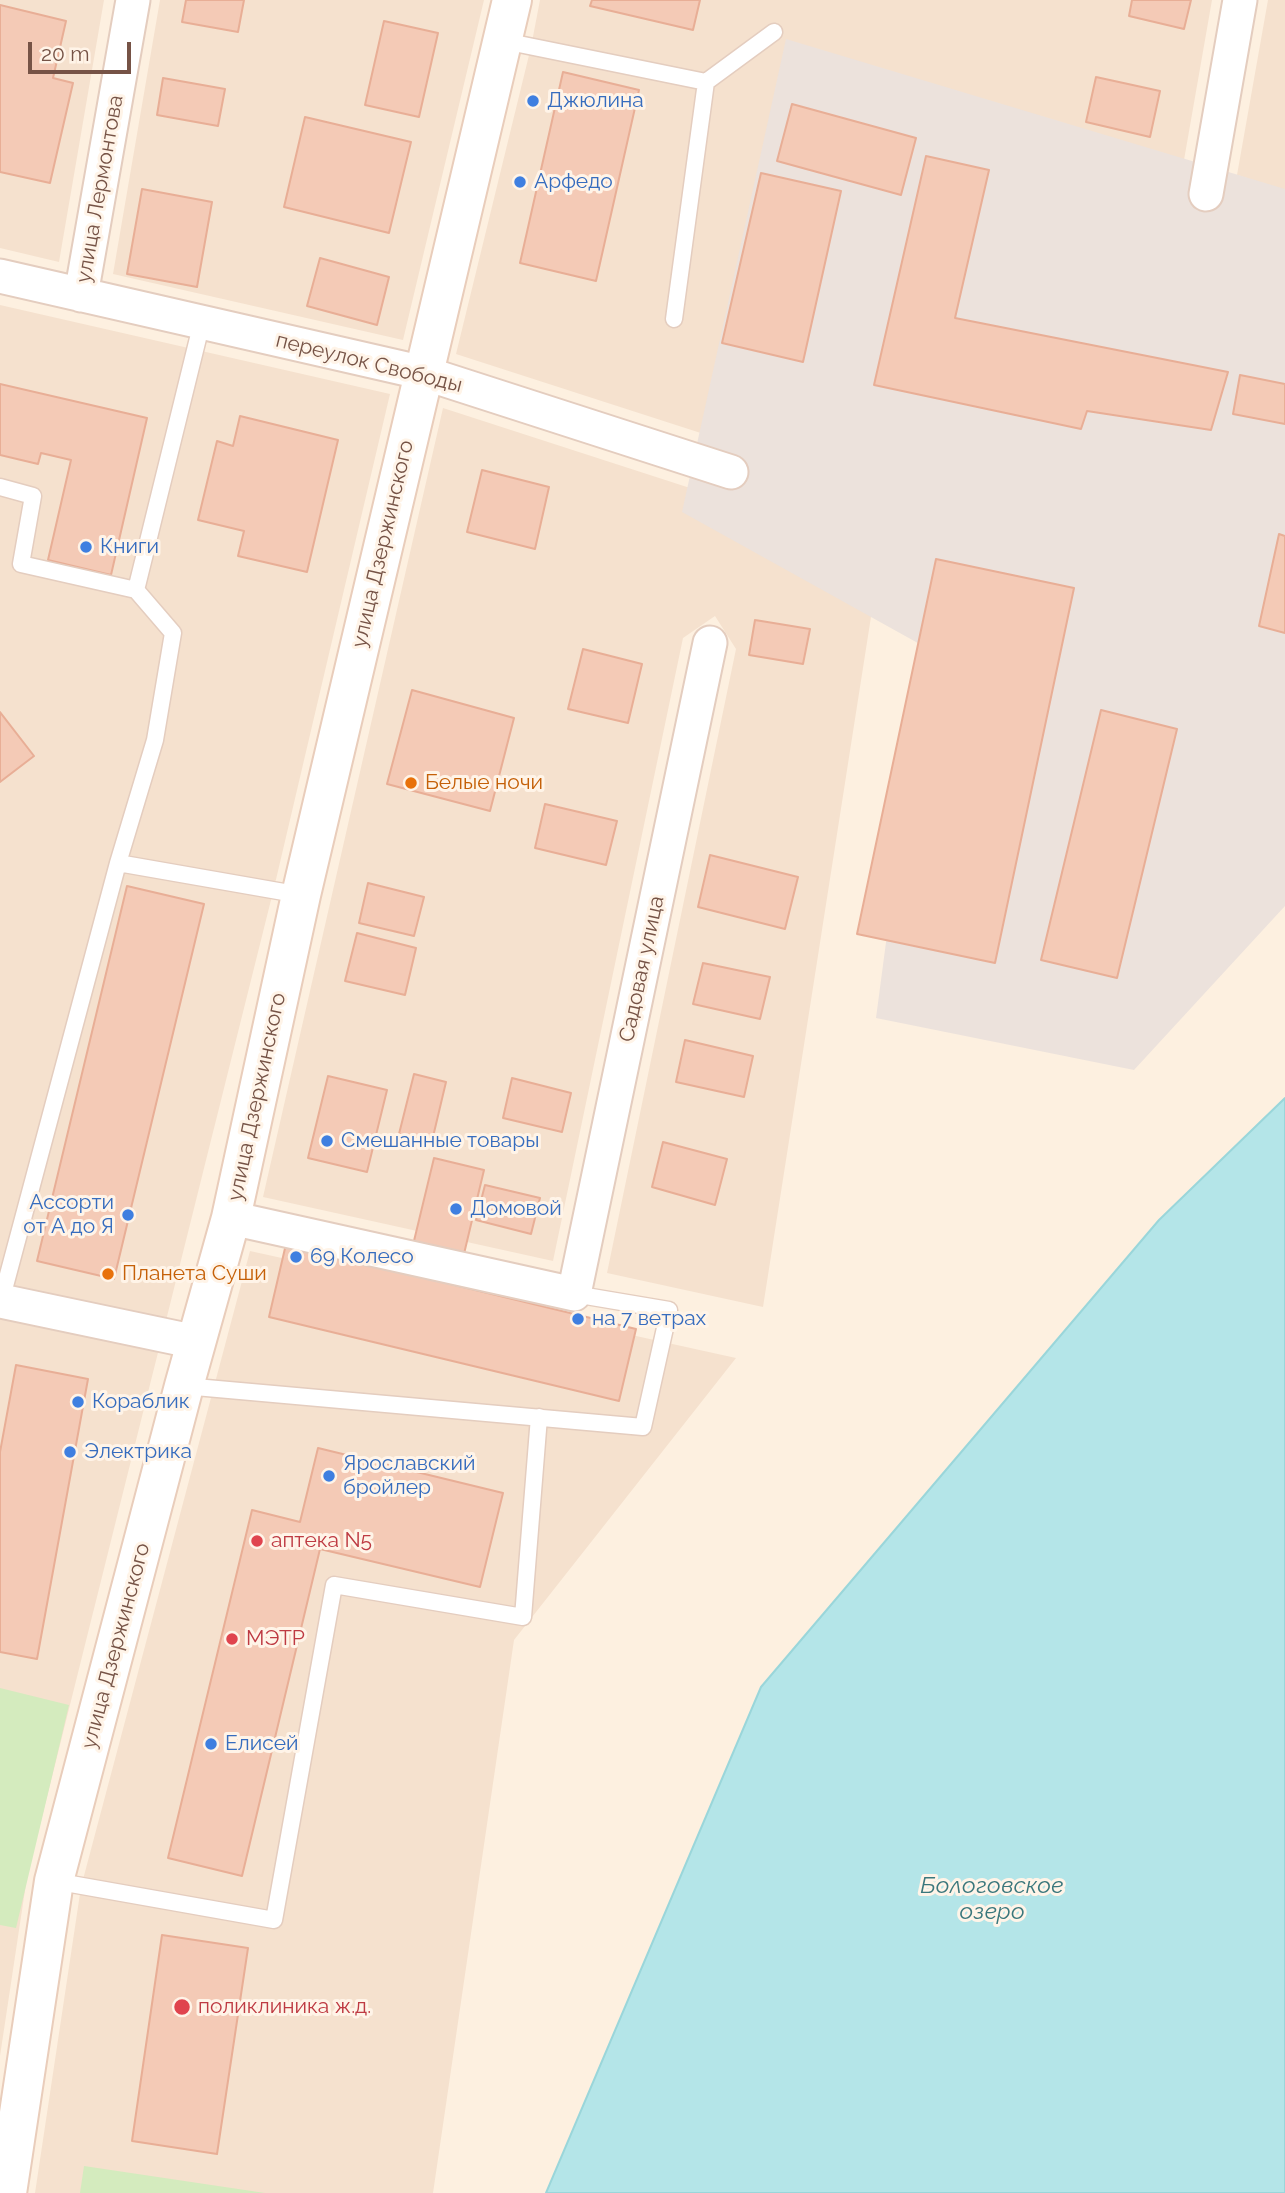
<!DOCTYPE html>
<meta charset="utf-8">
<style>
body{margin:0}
#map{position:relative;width:1285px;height:2193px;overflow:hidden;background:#fdf0e0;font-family:Raleway,sans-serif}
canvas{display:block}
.scale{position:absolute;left:28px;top:42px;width:103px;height:32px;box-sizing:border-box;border:4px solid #765346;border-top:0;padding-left:9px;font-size:21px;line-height:24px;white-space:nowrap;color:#765346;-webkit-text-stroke:5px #fff4e8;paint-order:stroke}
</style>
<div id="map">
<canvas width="1285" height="2193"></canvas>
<div class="scale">20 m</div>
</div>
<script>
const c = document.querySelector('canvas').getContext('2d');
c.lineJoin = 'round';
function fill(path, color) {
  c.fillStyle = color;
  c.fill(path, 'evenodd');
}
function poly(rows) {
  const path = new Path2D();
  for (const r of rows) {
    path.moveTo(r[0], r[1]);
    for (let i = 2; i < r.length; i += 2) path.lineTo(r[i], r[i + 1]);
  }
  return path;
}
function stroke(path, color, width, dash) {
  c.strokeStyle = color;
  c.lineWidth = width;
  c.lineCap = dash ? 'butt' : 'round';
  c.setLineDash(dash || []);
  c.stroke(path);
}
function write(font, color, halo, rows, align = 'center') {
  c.font = font + ' Raleway,sans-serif';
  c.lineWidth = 6;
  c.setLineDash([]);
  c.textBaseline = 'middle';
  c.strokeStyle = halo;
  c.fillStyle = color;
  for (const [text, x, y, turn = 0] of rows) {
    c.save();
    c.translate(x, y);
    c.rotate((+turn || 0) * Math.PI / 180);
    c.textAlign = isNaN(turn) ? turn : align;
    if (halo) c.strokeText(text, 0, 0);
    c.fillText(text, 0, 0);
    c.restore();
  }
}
const residential = poly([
 [0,0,104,0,59,262,0,248],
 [160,0,484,0,403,340,113,274],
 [540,0,1212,0,1184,160,710,436,456,354,531,47],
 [1268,0,1285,0,1285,190,1237,175],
 [0,305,390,394,274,888,27,1877,0,2056],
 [443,408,724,499,883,540,763,1307,607,1273,736,649,715,616,683,638,553,1261,263,1197],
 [250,1251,736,1358,514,1640,433,2193,35,2193,81,1887]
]);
const industrial = poly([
 [786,39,1285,189,1285,906,1134,1070,876,1018,925,647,682,512]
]);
const green = poly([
 [0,1688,69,1705,16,1928,0,1925],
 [84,2166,265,2193,80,2193]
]);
const water = poly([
 [1285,1098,1285,2193,546,2193,761,1687,1159,1220,1285,1098]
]);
const building = poly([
 [186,0,244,0,238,32,182,22,186,0],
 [592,0,700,0,693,30,590,6,592,0],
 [1132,0,1191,0,1184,29,1129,16,1132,0],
 [0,5,66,21,53,78,73,83,50,183,0,172,0,5],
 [384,21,438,33,419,117,365,105,384,21],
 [563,72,639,90,596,281,520,263,563,72],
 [1096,77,1160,91,1150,137,1086,122,1096,77],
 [163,78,225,89,218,126,157,115,163,78],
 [792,104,916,138,901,195,777,161,792,104],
 [305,117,411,142,389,233,284,207,305,117],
 [926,156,989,170,955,318,1228,372,1211,430,1087,411,1081,429,874,385,926,156],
 [761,173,841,191,803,362,722,343,761,173],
 [142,189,212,202,197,287,127,274,142,189],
 [320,258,389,277,377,325,307,306,320,258],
 [1240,375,1285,384,1285,424,1233,414,1240,375],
 [0,384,147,418,111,575,48,560,71,460,41,453,38,464,0,455,0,384],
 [240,416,338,440,307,572,238,556,244,531,198,520,217,441,233,446,240,416],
 [482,470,549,487,535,549,467,532,482,470],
 [1279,534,1285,536,1285,633,1259,626,1279,534],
 [936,559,1074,588,995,963,857,934,936,559],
 [755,620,810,629,803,664,749,655,755,620],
 [583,649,642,664,628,723,568,709,583,649],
 [412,690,514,718,490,811,387,784,412,690],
 [1101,710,1177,729,1117,978,1041,960,1101,710],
 [0,712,34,756,0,782,0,712],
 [545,804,617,821,606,865,535,848,545,804],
 [710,855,798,877,785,929,698,907,710,855],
 [368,883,424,897,414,936,359,923,368,883],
 [127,886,204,904,114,1279,37,1261,127,886],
 [357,933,416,948,405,995,345,981,357,933],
 [703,963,770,977,760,1019,693,1004,703,963],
 [685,1040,753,1056,744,1097,676,1082,685,1040],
 [414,1074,446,1082,432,1141,399,1134,414,1074],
 [328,1076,387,1090,367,1172,308,1158,328,1076],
 [512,1078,571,1093,562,1132,503,1118,512,1078],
 [663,1142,727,1159,715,1205,652,1187,663,1142],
 [434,1158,484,1170,463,1258,413,1245,434,1158],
 [485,1185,540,1198,531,1234,476,1220,485,1185],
 [286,1244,636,1329,619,1401,269,1317,286,1244],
 [16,1365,88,1379,37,1659,0,1652,0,1452,16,1365],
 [318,1448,503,1493,480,1587,320,1549,242,1876,168,1858,252,1510,300,1522,318,1448],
 [162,1935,248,1948,217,2154,132,2141,162,1935]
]);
const service = poly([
 [504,41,706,82],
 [674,319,706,82,774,32],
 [0,487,33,496,21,564,136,590,202,322],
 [118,863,155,740,173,633,136,590],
 [1,1301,118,863,301,895],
 [184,1386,643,1427,669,1310,574,1294],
 [54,1881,274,1920,334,1585,523,1617,539,1417]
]);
const minor = poly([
 [1206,194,1240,0],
 [0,276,424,373,731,472],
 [81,295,133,0],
 [231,1218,574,1294,710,643],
 [1,1301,196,1342]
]);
const secondary = poly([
 [7,2193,54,1881,184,1386,231,1218,301,895,512,0]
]);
const markers = [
 [533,101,7,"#3f7fe0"],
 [520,182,7,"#3f7fe0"],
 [86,547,7,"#3f7fe0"],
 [411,783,7,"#e8710a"],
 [327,1141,7,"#3f7fe0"],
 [456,1209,7,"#3f7fe0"],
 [128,1215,7,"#3f7fe0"],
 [296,1257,7,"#3f7fe0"],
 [108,1274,7,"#e8710a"],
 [578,1319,7,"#3f7fe0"],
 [78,1402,7,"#3f7fe0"],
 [70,1452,7,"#3f7fe0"],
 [329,1476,7,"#3f7fe0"],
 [257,1541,7,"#e0444e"],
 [232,1639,7,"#e0444e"],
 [211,1744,7,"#3f7fe0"],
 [182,2007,9,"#e0444e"]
];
const shopNames = [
 ["Джюлина",547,101],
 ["Арфедо",534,182],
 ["Книги",100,547],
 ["Смешанные товары",341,1141],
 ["Ассорти",114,1203,"right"],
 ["от А до Я",114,1227,"right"],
 ["Домовой",470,1209],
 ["69 Колесо",310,1257],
 ["на 7 ветрах",592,1319],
 ["Кораблик",92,1402],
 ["Электрика",84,1452],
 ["Ярославский",343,1464],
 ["бройлер",343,1488],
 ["Елисей",225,1744]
];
const streetNames = [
 ["улица Лермонтова",100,189,-80],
 ["переулок Свободы",369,363,14],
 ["улица Дзержинского",383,544,-77],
 ["Садовая улица",642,969,-78],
 ["улица Дзержинского",257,1097,-78],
 ["улица Дзержинского",116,1646,-75]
];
const foodNames = [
 ["Белые ночи",425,783],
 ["Планета Суши",122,1274]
];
const healthNames = [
 ["аптека N5",271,1541],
 ["МЭТР",246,1639],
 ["поликлиника ж.д.",198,2007]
];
const waterNames = [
 ["Бологовское",992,1886],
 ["озеро",992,1912]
];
fill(residential, '#f5e1ce');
fill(industrial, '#ece2dc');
fill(green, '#d4ebbe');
fill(water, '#b4e5e8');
stroke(water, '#9ad6da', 2);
fill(building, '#f4cab6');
stroke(building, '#e8ae96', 2);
stroke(service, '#e4cdbf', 19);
stroke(minor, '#e4cdbf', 37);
stroke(secondary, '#e9cdbb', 42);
stroke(service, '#fff', 16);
stroke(minor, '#fff', 33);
stroke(secondary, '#fff', 38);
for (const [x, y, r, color] of markers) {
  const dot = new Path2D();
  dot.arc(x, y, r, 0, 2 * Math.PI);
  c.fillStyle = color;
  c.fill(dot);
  stroke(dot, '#fff4e8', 2.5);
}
write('21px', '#366cbe', '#fff4e8', shopNames, 'left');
write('21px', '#765346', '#fff4e8', streetNames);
write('21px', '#c56008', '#fff4e8', foodNames, 'left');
write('21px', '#be3a42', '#fff4e8', healthNames, 'left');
write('italic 23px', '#3a777c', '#fff4e8', waterNames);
</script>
